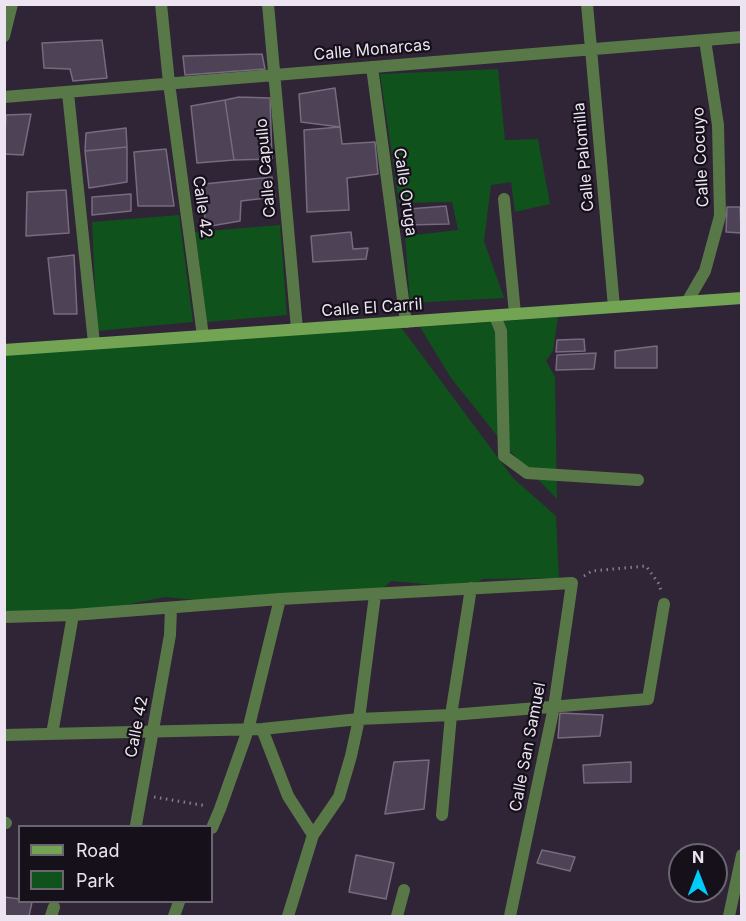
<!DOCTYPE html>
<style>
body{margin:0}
#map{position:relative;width:746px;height:921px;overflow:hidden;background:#302437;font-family:Inter,sans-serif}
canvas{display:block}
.frame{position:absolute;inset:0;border:6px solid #ece4f1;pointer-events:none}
.legend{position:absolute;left:18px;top:825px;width:195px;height:78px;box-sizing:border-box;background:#151019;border:2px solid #6b656f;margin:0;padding:8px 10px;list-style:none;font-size:18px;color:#ece4f1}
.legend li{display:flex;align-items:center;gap:12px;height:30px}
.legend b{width:30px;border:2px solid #6b656f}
.north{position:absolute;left:668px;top:843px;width:60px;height:60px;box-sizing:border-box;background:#151019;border:2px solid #6b656f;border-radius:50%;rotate:0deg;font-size:16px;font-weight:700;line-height:24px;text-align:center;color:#ece4f1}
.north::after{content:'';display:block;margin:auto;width:21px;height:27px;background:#00cbf9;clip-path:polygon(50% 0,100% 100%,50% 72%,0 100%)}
</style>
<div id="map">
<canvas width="746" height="921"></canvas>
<div class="frame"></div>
<ul class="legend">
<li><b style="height:8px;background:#72a454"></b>Road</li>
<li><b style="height:16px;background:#0f521c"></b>Park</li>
</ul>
<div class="north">N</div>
</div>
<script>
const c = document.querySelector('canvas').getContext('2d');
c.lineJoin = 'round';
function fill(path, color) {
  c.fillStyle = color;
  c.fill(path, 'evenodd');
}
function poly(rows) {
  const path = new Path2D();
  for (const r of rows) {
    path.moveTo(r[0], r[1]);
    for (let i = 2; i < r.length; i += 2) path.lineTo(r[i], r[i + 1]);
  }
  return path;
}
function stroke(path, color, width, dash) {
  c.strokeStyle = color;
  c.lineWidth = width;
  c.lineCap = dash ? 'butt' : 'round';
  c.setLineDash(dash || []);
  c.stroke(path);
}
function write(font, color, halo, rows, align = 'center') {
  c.font = font + ' Inter,sans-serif';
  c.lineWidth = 4.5;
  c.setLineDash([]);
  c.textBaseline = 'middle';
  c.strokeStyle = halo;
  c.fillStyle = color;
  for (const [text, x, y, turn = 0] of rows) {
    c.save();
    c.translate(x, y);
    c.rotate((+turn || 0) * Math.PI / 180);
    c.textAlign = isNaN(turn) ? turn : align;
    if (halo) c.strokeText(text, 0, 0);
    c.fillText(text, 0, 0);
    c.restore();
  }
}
const green = poly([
 [498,69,505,140,538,139,550,204,515,212,511,182,491,185,484,241,504,298,410,303,405,236,458,230,452,202,399,203,380,74],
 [179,215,193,322,97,331,92,222],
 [280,225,287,315,207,322,195,232],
 [558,317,553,351,546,361,555,377,557,499,507,448,451,378,420,327],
 [398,323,513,478,556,516,559,578,483,579,469,588,391,581,376,594,197,600,165,597,125,605,5,618,5,352]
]);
const building = poly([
 [102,40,107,78,73,81,70,69,44,68,42,43,102,40],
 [262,54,265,69,185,75,183,56,262,54],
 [335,88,340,127,301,122,299,94,335,88],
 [239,97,270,98,272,159,234,160,225,100,239,97],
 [225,100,234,160,197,163,191,106,225,100],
 [31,114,23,155,4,154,6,115,31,114],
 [340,127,342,144,375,142,378,174,347,178,349,210,307,212,304,130,340,127],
 [126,128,127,147,85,151,86,133,126,128],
 [127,147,127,182,89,188,85,151,127,147],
 [166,149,174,206,138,206,134,152,166,149],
 [272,177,275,197,241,201,240,221,205,227,204,184,272,177],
 [66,190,69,233,26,236,27,192,66,190],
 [131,194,131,211,92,215,92,197,131,194],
 [446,206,449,224,407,225,409,209,446,206],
 [727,207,740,207,741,233,726,232,727,207],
 [351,232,353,249,368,248,366,259,313,262,311,236,351,232],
 [74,255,77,314,54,314,48,258,74,255],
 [584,339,585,351,556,352,557,340,584,339],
 [657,346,657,368,615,368,615,351,657,346],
 [596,353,594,369,556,370,557,355,596,353],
 [560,713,603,715,600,736,558,738,560,713],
 [429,760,424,809,385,814,394,762,429,760],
 [631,762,631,782,584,783,583,765,631,762],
 [542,850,575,857,570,871,537,863,542,850],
 [356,855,394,863,386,899,349,892,356,855],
 [4,897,20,899,20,902,32,902,29,916,4,916,4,897]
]);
const path = poly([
 [584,576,592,571,646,566,659,584,661,591],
 [154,797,207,806]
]);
const minor = poly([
 [161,4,169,83,203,336],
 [268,4,297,329],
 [587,4,614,307],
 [372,67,406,322],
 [68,93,94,343],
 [4,97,742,37],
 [504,199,515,314],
 [687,302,705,271,720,216,718,125,705,40],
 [495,316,501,331,504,456,527,473,638,480],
 [4,617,73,615,280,599,572,583,554,707,510,916],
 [262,729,288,796,313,835],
 [52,734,73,615],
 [4,735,262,729,359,719,451,715,648,699,664,604],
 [442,815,451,715,471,588],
 [4,822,6,823],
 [136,825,170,635,171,608],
 [212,828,220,809,248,730,280,599],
 [51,916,54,907],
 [174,916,179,902],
 [288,916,313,835,339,797,351,756,359,719,375,595],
 [397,916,404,890],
 [729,916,742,855]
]);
const tertiary = poly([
 [4,36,12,4]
]);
const secondary = poly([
 [4,350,742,298]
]);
const streetNames = [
 ["Calle Monarcas",372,50,-5],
 ["Calle Palomilla",584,157,-95],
 ["Calle Cocuyo",701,157,-93],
 ["Calle Capullo",266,168,-95],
 ["Calle Oruga",405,192,82],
 ["Calle 42",202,207,82],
 ["Calle El Carril",372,308,-4],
 ["Calle 42",137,727,-79],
 ["Calle San Samuel",528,747,-79]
];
fill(green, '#0f521c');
fill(building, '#4e4256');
stroke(building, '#786b81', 1.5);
stroke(path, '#887e8e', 3, [1.5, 4.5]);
stroke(minor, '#597847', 12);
stroke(tertiary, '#597847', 12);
stroke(secondary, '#72a454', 12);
write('16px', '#ece4f1', '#151019', streetNames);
</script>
